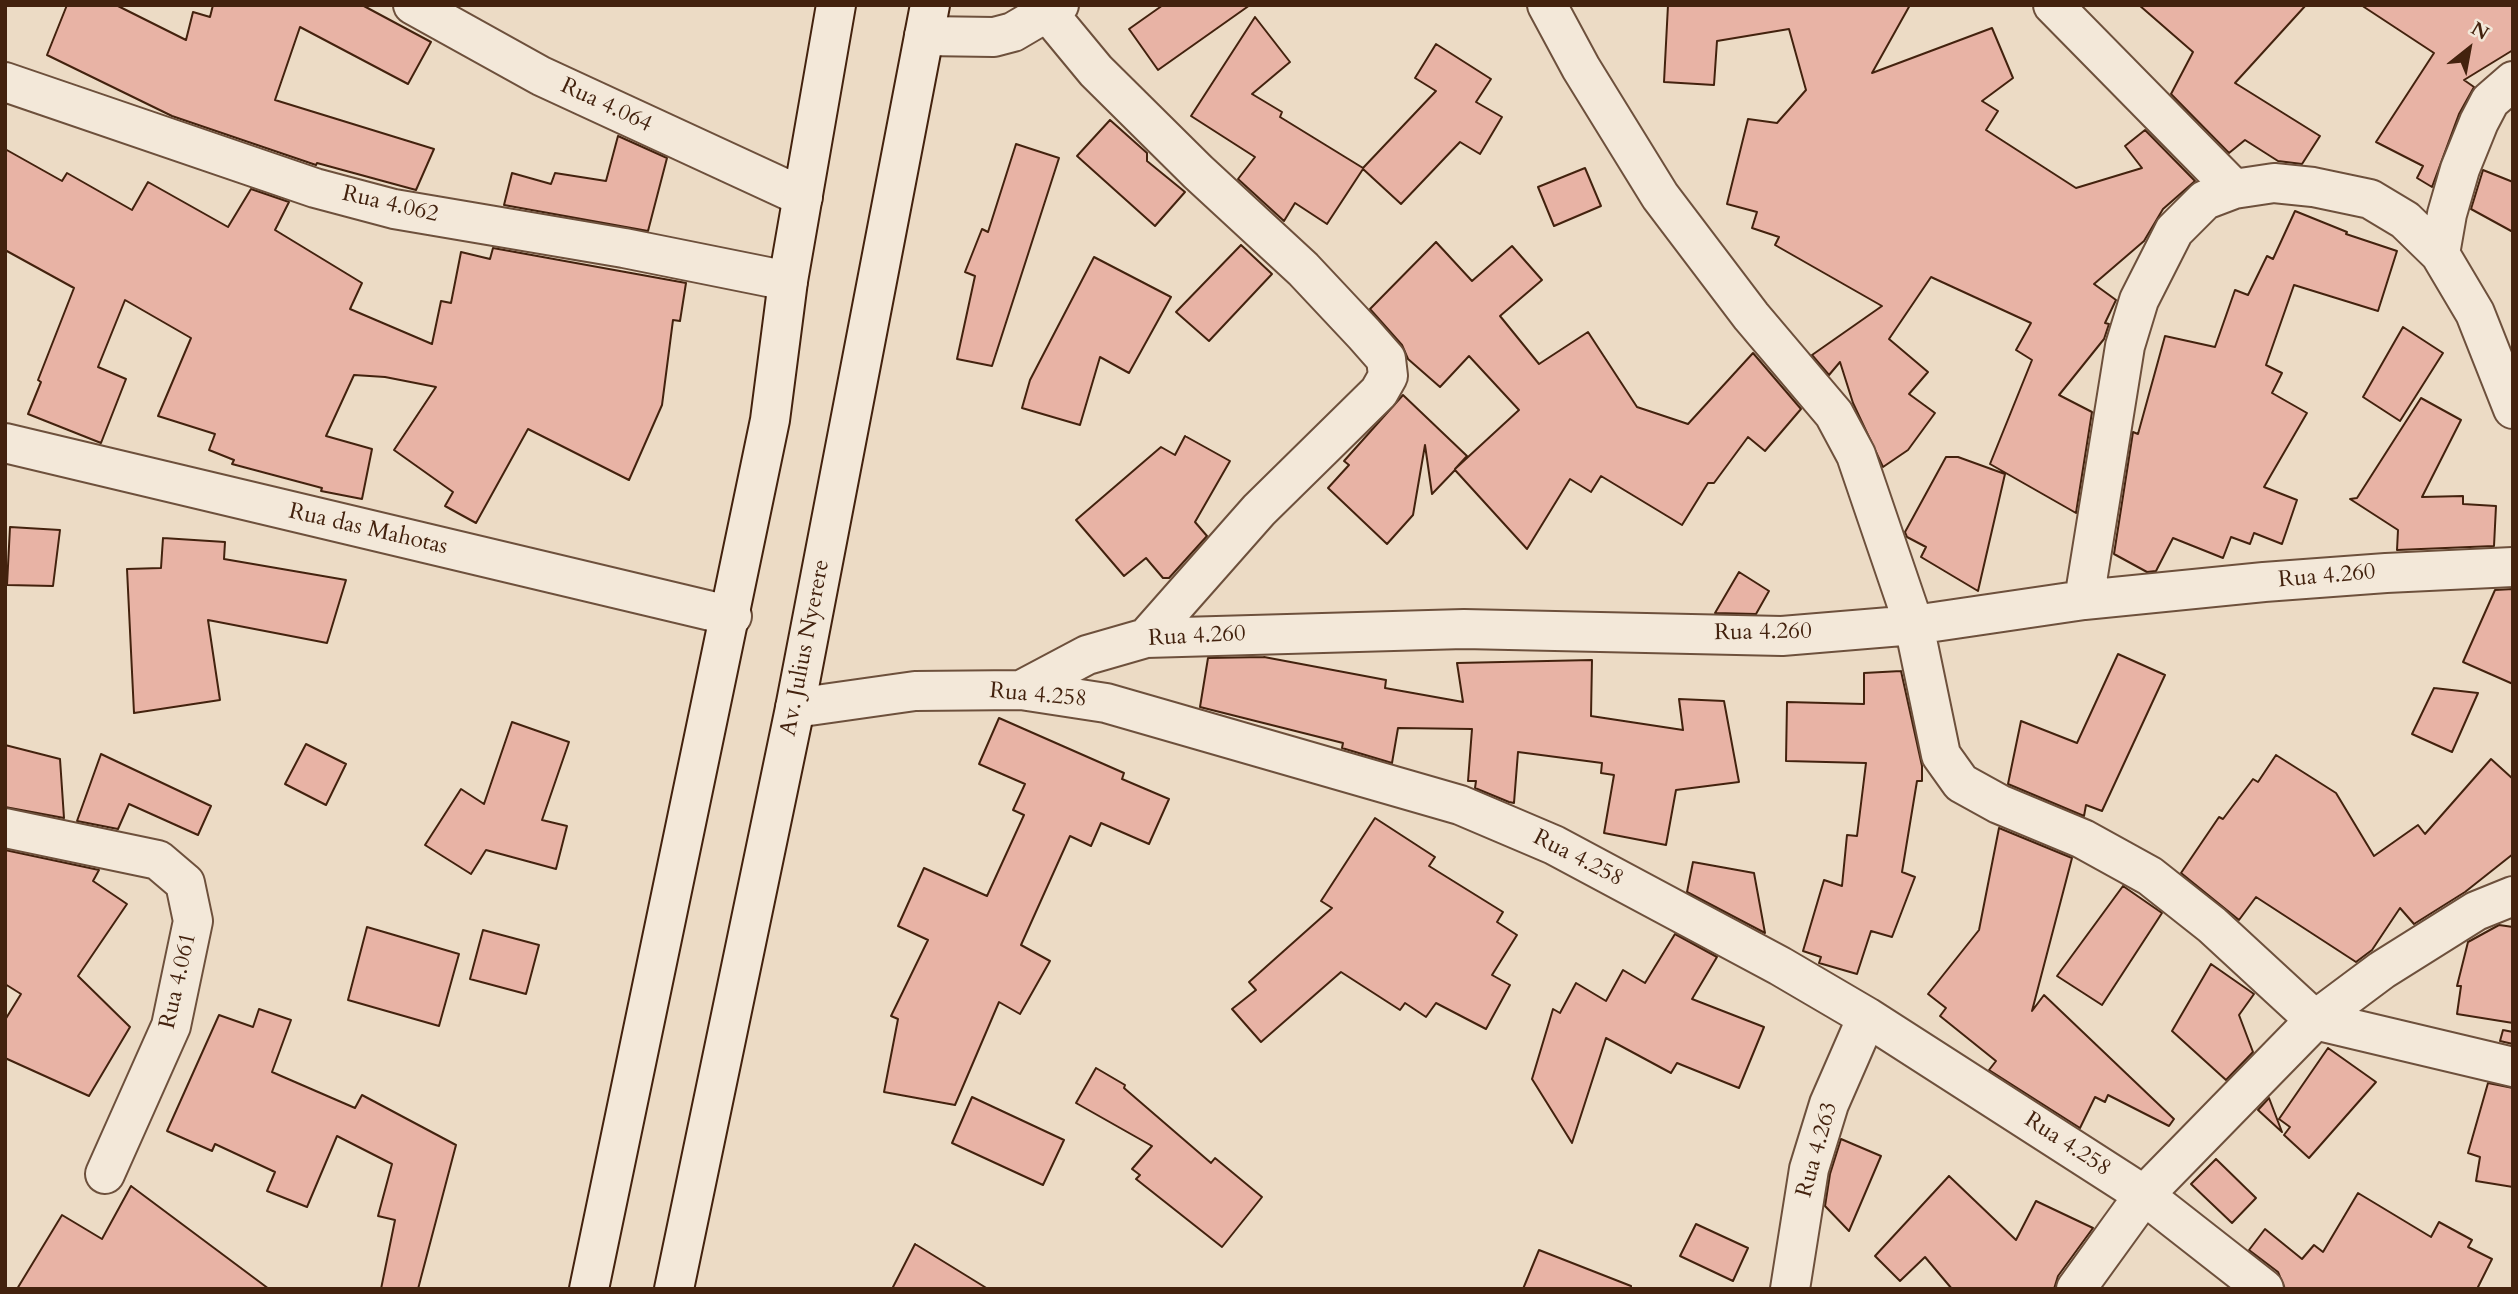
<!DOCTYPE html>
<style>
body{margin:0}
#map{position:relative;width:2518px;height:1294px;overflow:hidden;background:#ecdbc5;font-family:Cardo,serif}
canvas{display:block}
.frame{position:absolute;inset:0;border:7px solid #43220e;pointer-events:none}
.north{position:absolute;left:2434px;top:14px;width:70px;height:70px;-webkit-text-stroke:5px #f3e8d9;paint-order:stroke;rotate:31deg;font-size:19px;font-weight:700;line-height:28px;text-align:center;color:#43220e}
.north::after{content:'';display:block;margin:auto;width:24px;height:32px;background:#43220e;clip-path:polygon(50% 0,100% 100%,50% 72%,0 100%)}
</style>
<div id="map">
<canvas width="2518" height="1294"></canvas>
<div class="frame"></div>
<div class="north">N</div>
</div>
<script>
const c = document.querySelector('canvas').getContext('2d');
c.lineJoin = 'round';
function fill(path, color) {
  c.fillStyle = color;
  c.fill(path, 'evenodd');
}
function poly(rows) {
  const path = new Path2D();
  for (const r of rows) {
    path.moveTo(r[0], r[1]);
    for (let i = 2; i < r.length; i += 2) path.lineTo(r[i], r[i + 1]);
  }
  return path;
}
function stroke(path, color, width, dash) {
  c.strokeStyle = color;
  c.lineWidth = width;
  c.lineCap = dash ? 'butt' : 'round';
  c.setLineDash(dash || []);
  c.stroke(path);
}
function write(font, color, halo, rows, align = 'center') {
  c.font = font + ' Cardo,serif';
  c.lineWidth = 6;
  c.setLineDash([]);
  c.textBaseline = 'middle';
  c.strokeStyle = halo;
  c.fillStyle = color;
  for (const [text, x, y, turn = 0] of rows) {
    c.save();
    c.translate(x, y);
    c.rotate((+turn || 0) * Math.PI / 180);
    c.textAlign = isNaN(turn) ? turn : align;
    if (halo) c.strokeText(text, 0, 0);
    c.fillText(text, 0, 0);
    c.restore();
  }
}
const building = poly([
 [67,5,116,5,186,40,193,12,210,17,213,5,362,5,431,42,408,84,300,27,275,100,434,149,416,190,317,163,316,165,172,116,47,55,67,5],
 [1163,5,1250,5,1158,70,1129,29,1163,5],
 [1668,5,1910,5,1872,73,1992,28,2013,78,1982,101,1998,111,1986,130,2076,188,2142,168,2125,146,2145,130,2195,181,2163,209,2144,241,2094,284,2116,300,2105,323,2109,324,2104,339,2059,395,2092,412,2076,513,1990,464,2032,360,2016,350,2031,323,1931,277,1889,339,1928,372,1909,394,1935,413,1908,450,1883,467,1853,403,1840,362,1829,375,1812,355,1882,306,1775,245,1779,237,1752,228,1757,212,1727,204,1748,119,1777,123,1806,90,1789,29,1717,41,1714,85,1664,82,1668,5],
 [2139,5,2306,5,2235,83,2320,136,2302,164,2278,161,2245,140,2229,153,2171,94,2193,52,2139,5],
 [2361,5,2513,5,2513,50,2464,80,2474,87,2459,114,2432,187,2417,178,2423,166,2376,142,2434,53,2361,5],
 [1255,17,1290,62,1252,94,1282,112,1280,117,1363,168,1436,91,1415,78,1436,44,1491,79,1476,102,1502,117,1480,154,1460,142,1401,204,1363,169,1327,224,1295,203,1284,221,1238,179,1255,157,1191,116,1255,17],
 [1110,120,1147,153,1147,161,1185,192,1155,226,1077,156,1110,120],
 [618,136,667,158,648,231,504,205,512,173,551,184,555,173,606,181,618,136],
 [1016,144,1059,158,992,366,957,359,975,276,965,272,982,229,988,232,1016,144],
 [5,149,62,181,67,173,132,210,148,182,228,227,251,189,289,202,275,230,362,283,350,309,432,344,441,301,451,303,461,252,490,259,493,248,686,283,680,321,673,320,662,405,629,480,528,429,476,523,445,506,453,492,394,450,436,387,385,377,354,375,326,436,372,449,362,499,321,491,322,488,232,464,234,460,209,450,215,434,158,416,191,338,125,300,98,367,126,379,101,443,28,414,41,382,38,380,74,288,5,250,5,149],
 [1585,168,1601,206,1554,226,1538,187,1585,168],
 [2483,170,2513,182,2513,232,2471,209,2483,170],
 [2295,211,2347,232,2346,234,2397,251,2378,311,2294,285,2266,365,2282,373,2272,393,2307,413,2264,487,2297,500,2282,544,2254,533,2250,544,2231,537,2223,558,2173,538,2156,571,2147,572,2114,554,2133,432,2138,434,2165,336,2215,347,2235,290,2248,295,2267,256,2273,259,2295,211],
 [1436,242,1472,281,1512,246,1542,280,1500,316,1539,364,1588,332,1637,407,1688,424,1753,353,1801,409,1765,451,1748,437,1714,483,1708,483,1682,525,1601,476,1591,492,1570,479,1527,549,1455,470,1432,494,1425,445,1413,515,1387,544,1328,488,1349,465,1344,461,1403,395,1467,456,1455,469,1519,410,1469,356,1440,387,1408,359,1402,345,1370,309,1436,242],
 [1241,245,1272,274,1209,341,1176,312,1241,245],
 [1094,257,1171,297,1129,373,1100,357,1080,425,1022,408,1030,380,1094,257],
 [2403,327,2443,353,2400,421,2363,397,2403,327],
 [2421,398,2461,420,2422,497,2463,496,2463,504,2496,506,2494,546,2397,550,2398,530,2350,499,2357,498,2421,398],
 [1185,436,1230,461,1195,522,1207,536,1169,578,1163,578,1146,558,1124,576,1076,520,1161,447,1175,455,1185,436],
 [1946,457,1958,457,2005,474,1978,591,1921,557,1926,547,1907,537,1905,532,1946,457],
 [10,527,60,530,53,586,7,585,10,527],
 [163,538,225,542,224,559,346,580,327,643,208,620,220,700,134,713,127,569,161,568,163,538],
 [1739,572,1769,591,1756,614,1715,613,1739,572],
 [2513,589,2513,684,2463,662,2495,590,2513,589],
 [2118,654,2165,675,2102,811,2086,805,2084,816,2008,784,2021,721,2077,743,2118,654],
 [1264,657,1386,680,1385,688,1463,702,1457,663,1592,660,1591,716,1683,730,1679,699,1724,701,1739,782,1676,790,1666,845,1604,833,1614,775,1601,773,1602,763,1518,752,1514,803,1509,802,1475,788,1476,781,1468,781,1472,729,1398,728,1392,763,1342,748,1343,743,1200,707,1208,658,1264,657],
 [1901,671,1922,766,1922,781,1917,781,1902,872,1915,877,1892,937,1871,931,1857,974,1819,963,1821,957,1803,951,1824,880,1842,886,1847,835,1857,836,1866,763,1786,761,1787,702,1864,704,1864,673,1901,671],
 [2434,688,2478,693,2452,752,2412,734,2434,688],
 [999,718,1124,773,1122,779,1169,799,1149,844,1101,823,1091,846,1070,836,1021,945,1050,961,1020,1014,999,1002,955,1105,884,1092,898,1019,891,1016,928,940,898,926,924,868,987,896,1024,815,1013,810,1025,784,979,764,999,718],
 [512,722,569,742,542,820,567,826,556,869,486,850,471,874,425,845,461,789,484,804,512,722],
 [306,744,346,764,326,805,285,784,306,744],
 [5,745,60,759,64,818,5,807,5,745],
 [101,754,211,806,198,835,129,804,118,829,77,821,101,754],
 [2276,755,2336,793,2374,856,2418,825,2425,834,2491,759,2513,779,2513,854,2465,892,2414,924,2400,908,2372,950,2356,962,2256,897,2239,920,2181,873,2219,817,2223,819,2253,779,2258,782,2276,755],
 [1375,818,1435,857,1429,866,1503,912,1497,922,1517,935,1492,975,1510,985,1486,1029,1436,1003,1426,1017,1405,1003,1400,1010,1341,972,1261,1042,1232,1009,1256,990,1249,982,1332,908,1321,901,1375,818],
 [1999,828,2072,858,2032,1011,2044,995,2174,1119,2169,1126,2108,1095,2105,1102,2095,1097,2080,1128,1989,1070,1996,1061,1940,1016,1946,1008,1928,994,1979,930,1999,828],
 [5,850,99,870,93,881,127,904,78,976,130,1027,89,1096,5,1058,5,1020,21,994,5,984,5,850],
 [1693,862,1754,873,1765,933,1687,892,1693,862],
 [2123,886,2162,913,2102,1005,2057,976,2123,886],
 [2499,925,2513,927,2513,1023,2457,1014,2461,986,2457,986,2468,942,2499,925],
 [367,927,459,954,439,1026,348,1000,367,927],
 [483,930,539,945,526,994,470,979,483,930],
 [1675,934,1717,957,1692,999,1764,1027,1739,1088,1677,1063,1671,1073,1606,1038,1572,1143,1532,1079,1553,1009,1560,1013,1576,983,1606,1001,1623,970,1645,983,1675,934],
 [2211,964,2254,994,2239,1015,2253,1052,2226,1080,2172,1031,2211,964],
 [259,1009,291,1020,272,1072,355,1108,362,1095,456,1145,418,1289,381,1289,395,1220,378,1216,392,1164,337,1136,307,1207,267,1191,275,1172,215,1144,212,1151,167,1131,219,1015,253,1027,259,1009],
 [2503,1030,2513,1032,2513,1044,2500,1041,2503,1030],
 [2328,1048,2376,1082,2309,1158,2284,1135,2290,1127,2279,1119,2328,1048],
 [1096,1068,1125,1085,1124,1088,1211,1163,1215,1158,1262,1197,1222,1247,1136,1179,1140,1175,1132,1169,1152,1146,1076,1103,1096,1068],
 [2488,1083,2513,1088,2513,1187,2476,1181,2480,1157,2468,1153,2488,1083],
 [972,1097,1064,1140,1043,1185,952,1143,972,1097],
 [2269,1098,2282,1132,2258,1110,2269,1098],
 [1841,1139,1881,1156,1849,1231,1825,1206,1830,1174,1841,1139],
 [2216,1159,2256,1198,2232,1223,2191,1184,2216,1159],
 [1949,1176,2016,1240,2036,1201,2093,1228,2058,1276,2054,1289,1952,1289,1925,1257,1900,1281,1875,1256,1949,1176],
 [131,1186,269,1289,17,1289,62,1215,102,1239,131,1186],
 [2358,1193,2431,1237,2439,1222,2472,1240,2468,1247,2492,1259,2477,1289,2285,1289,2278,1272,2249,1250,2265,1229,2302,1259,2314,1245,2323,1252,2358,1193],
 [1696,1224,1748,1248,1733,1281,1680,1256,1696,1224],
 [915,1244,988,1289,892,1289,915,1244],
 [1539,1250,1631,1286,1631,1289,1523,1289,1539,1250]
]);
const minor = poly([
 [413,5,541,76,803,197],
 [1547,5,1581,68,1660,196,1751,316,1834,414,1856,455,1914,625,1941,755,1961,783,1999,804,2083,839,2150,876,2212,925,2315,1020,2513,1067],
 [2053,5,2234,189,2274,183,2313,187,2370,199,2405,220,2440,254,2475,313,2513,409],
 [1048,13,1096,71,1198,172,1303,269,1364,334,1386,359,1388,376,1379,392,1259,510,1146,638],
 [924,36,994,37,1013,32,1059,5],
 [5,82,315,188,394,209,624,248,788,281],
 [2440,254,2447,214,2460,169,2479,122,2490,101,2513,81],
 [5,443,732,616],
 [2084,600,2125,346,2139,300,2174,231,2205,200,2234,189],
 [1021,690,1087,655,1146,638,1464,629,1782,636,1914,625,2084,600,2264,582,2386,573,2513,567],
 [795,708,915,691,1021,690,1106,703,1460,805,1554,845,1780,966,1867,1017,2144,1195,2264,1289],
 [5,828,158,860,185,883,193,921,171,1026,105,1174],
 [1790,1289,1809,1169,1829,1104,1867,1017],
 [2076,1289,2144,1195,2315,1020,2382,970,2476,911,2513,896]
]);
const secondary = poly([
 [589,1289,770,420,788,281,836,5],
 [674,1289,795,708,930,5]
]);
const streetNames = [
 ["Rua 4.064",606,106,25],
 ["Rua 4.062",390,205,13],
 ["Rua das Mahotas",368,530,13],
 ["Rua 4.260",2327,577,-5],
 ["Rua 4.260",1763,633,-1],
 ["Rua 4.260",1197,637,-3],
 ["Av. Julius Nyerere",806,648,-79],
 ["Rua 4.258",1038,696,5],
 ["Rua 4.258",1578,859,27],
 ["Rua 4.061",179,981,-77],
 ["Rua 4.258",2067,1145,33],
 ["Rua 4.263",1818,1150,-74]
];
fill(building, '#e8b3a5');
stroke(building, '#43220e', 2);
stroke(minor, '#6d503c', 42);
stroke(secondary, '#43220e', 42);
stroke(minor, '#f3e8d9', 38);
stroke(secondary, '#f3e8d9', 38);
write('23px', '#43220e', '#f3e8d9', streetNames);
</script>
